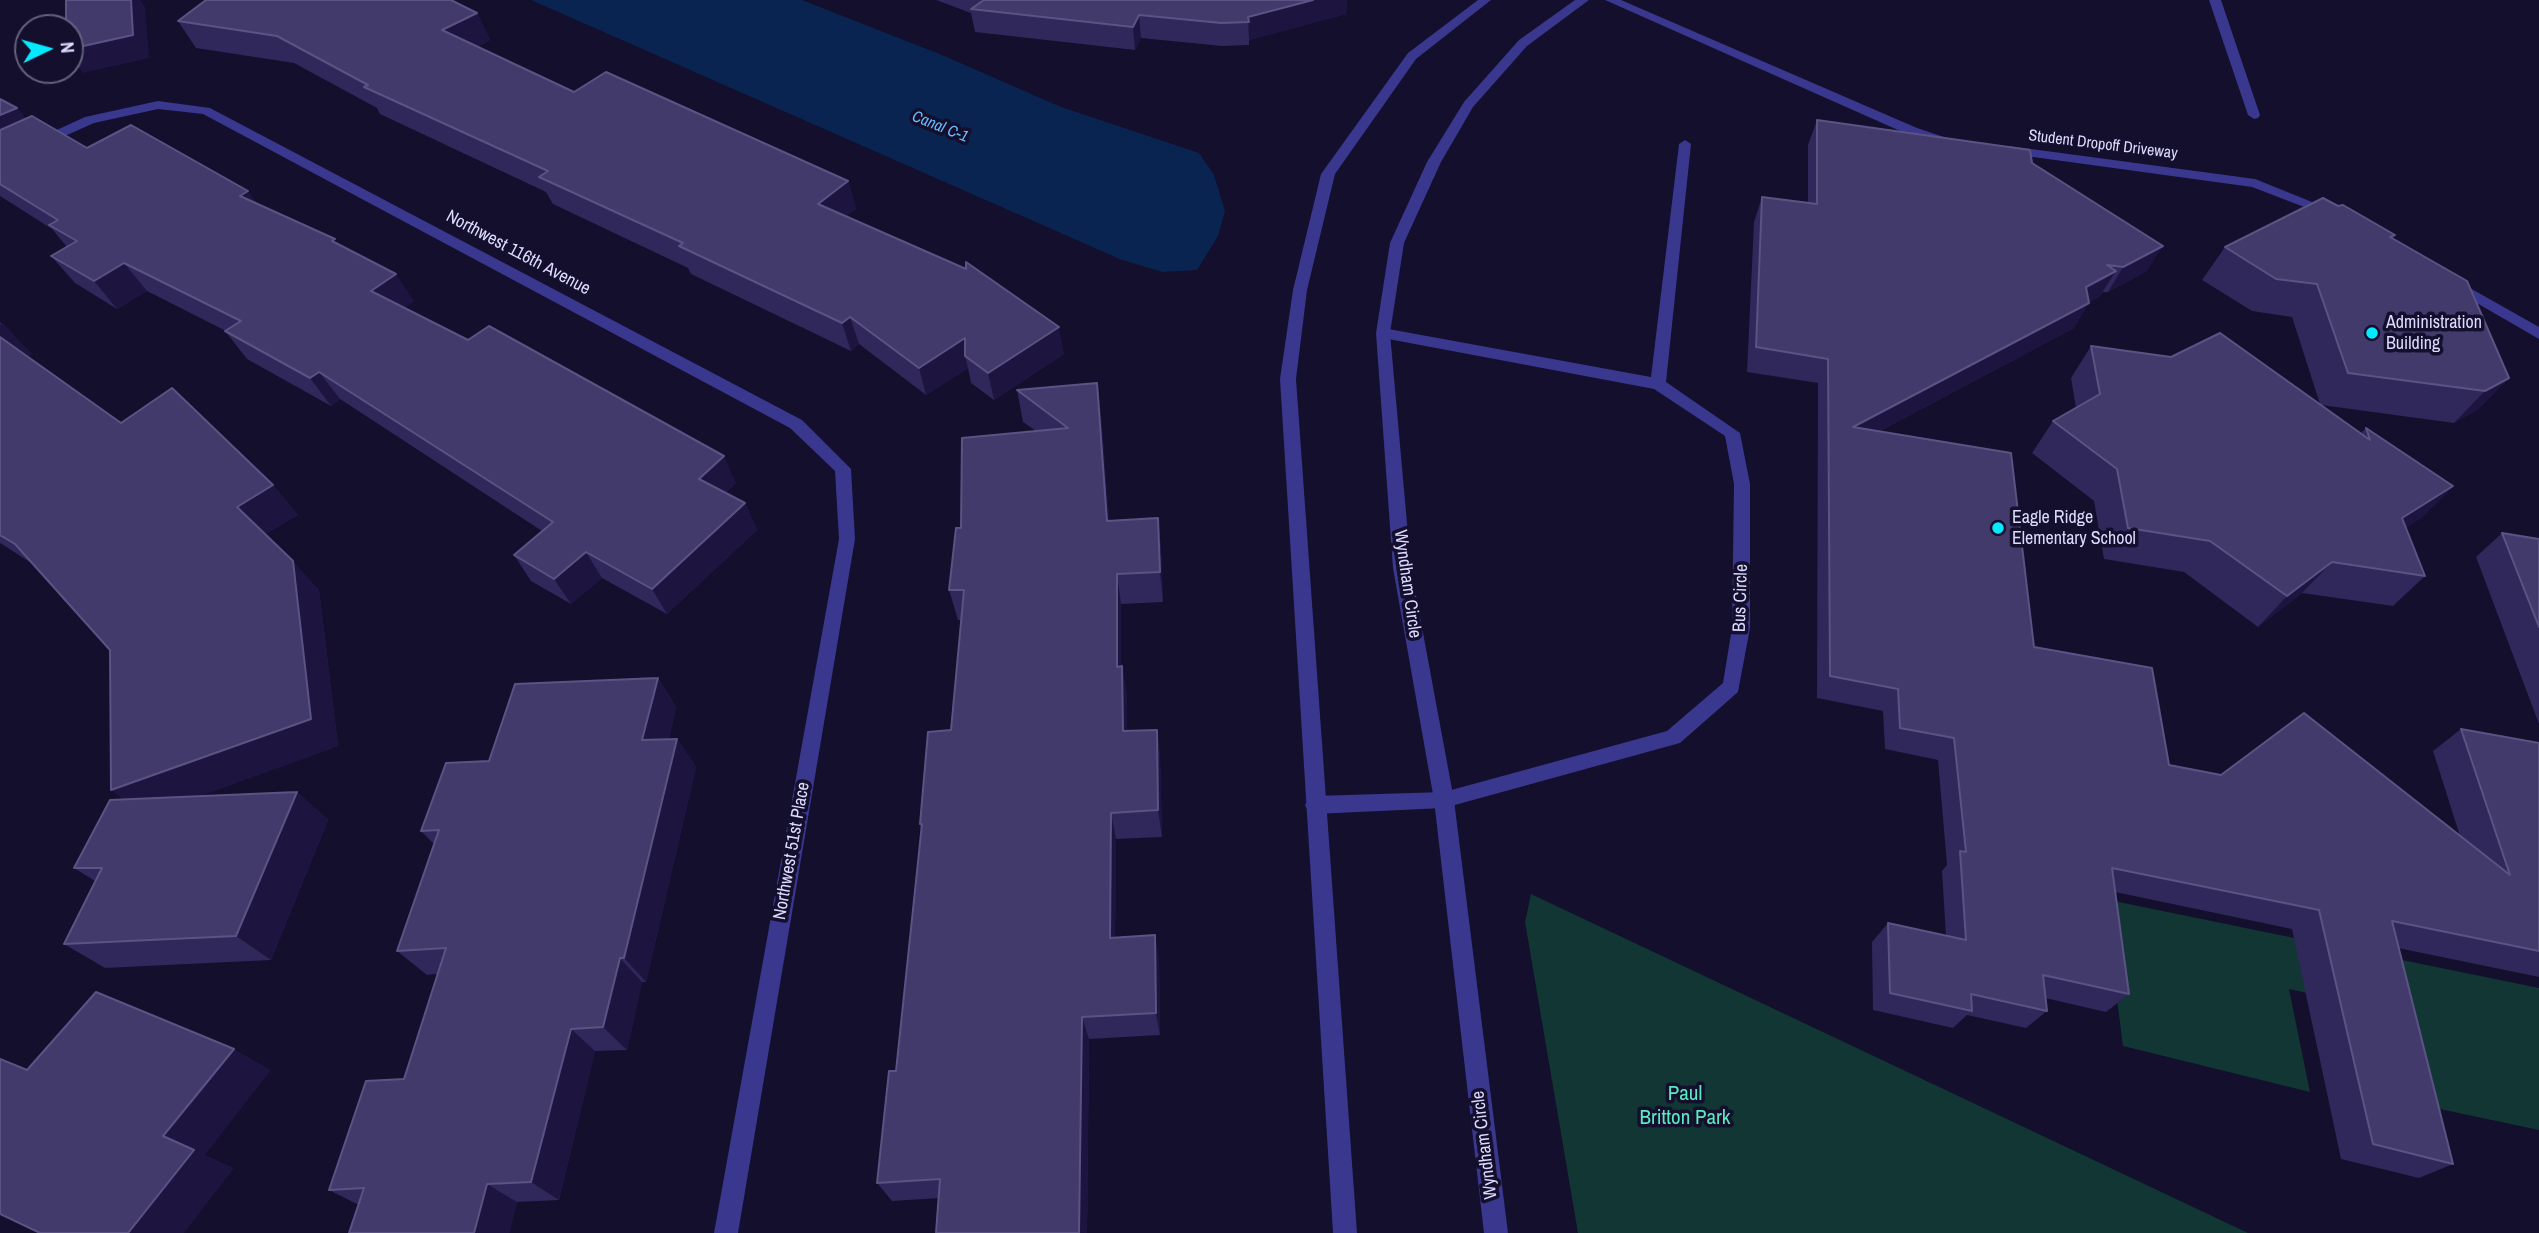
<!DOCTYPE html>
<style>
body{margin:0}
#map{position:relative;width:2539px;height:1233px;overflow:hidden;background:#130f2c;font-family:"Archivo Narrow",sans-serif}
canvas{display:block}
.north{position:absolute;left:14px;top:14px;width:70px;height:70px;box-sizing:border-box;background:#130f2c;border:2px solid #646080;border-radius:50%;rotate:85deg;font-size:19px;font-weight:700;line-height:28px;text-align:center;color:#dddaff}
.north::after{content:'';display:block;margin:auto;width:24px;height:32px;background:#06eaff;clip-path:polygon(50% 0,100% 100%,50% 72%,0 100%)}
</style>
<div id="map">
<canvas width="2539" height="1233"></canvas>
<div class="north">N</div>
</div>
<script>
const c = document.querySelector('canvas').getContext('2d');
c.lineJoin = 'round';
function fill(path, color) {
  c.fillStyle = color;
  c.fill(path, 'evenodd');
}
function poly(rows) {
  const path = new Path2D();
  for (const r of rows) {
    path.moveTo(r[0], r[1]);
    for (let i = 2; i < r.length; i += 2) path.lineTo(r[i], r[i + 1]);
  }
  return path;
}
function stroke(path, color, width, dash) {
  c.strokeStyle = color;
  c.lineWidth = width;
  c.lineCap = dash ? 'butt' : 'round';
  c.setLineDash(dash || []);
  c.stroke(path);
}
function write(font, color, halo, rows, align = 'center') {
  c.font = font + ' "Archivo Narrow",sans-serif';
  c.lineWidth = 7;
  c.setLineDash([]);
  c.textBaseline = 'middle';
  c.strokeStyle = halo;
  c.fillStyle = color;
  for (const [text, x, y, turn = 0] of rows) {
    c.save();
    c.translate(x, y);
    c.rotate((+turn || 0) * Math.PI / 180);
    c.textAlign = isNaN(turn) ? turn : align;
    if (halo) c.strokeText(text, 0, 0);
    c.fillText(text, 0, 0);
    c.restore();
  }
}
const green = poly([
 [1531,894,2248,1233,1578,1233,1525,922],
 [2104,899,2539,988,2539,1130,2416,1104,2388,1011,2289,989,2310,1092,2123,1046]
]);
const water = poly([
 [531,0,802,0,942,55,1061,107,1199,153,1214,175,1225,211,1218,236,1197,270,1163,272,1122,260]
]);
const lane = poly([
 [1605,0,1621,0,1917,128,1956,141,1950,145,1907,134,1605,0],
 [2209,0,2221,0,2260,115,2258,118,2254,119,2248,115,2209,0],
 [1685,140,1691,144,1666,382,1740,433,1750,484,1750,628,1738,692,1680,743,1444,808,1315,814,1308,811,1305,805,1308,799,1315,796,1444,792,1667,731,1723,683,1732,628,1734,484,1725,436,1654,389,1383,338,1376,333,1383,328,1651,377,1679,144,1685,140],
 [2009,146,2255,179,2337,212,2335,215,2325,215,2252,187,2004,153,2002,150,2009,146],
 [2454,279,2539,327,2539,339,2449,287,2449,281,2454,279]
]);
const street = poly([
 [1478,0,1491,0,1416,59,1335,174,1307,290,1296,379,1357,1233,1333,1233,1280,379,1293,290,1321,174,1408,53,1478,0],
 [1575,0,1589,0,1527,46,1473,107,1441,162,1404,243,1390,333,1411,568,1454,800,1508,1233,1484,1233,1434,800,1393,568,1376,333,1390,243,1427,162,1464,102,1519,40,1575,0],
 [158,101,210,108,802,420,851,469,855,539,738,1233,714,1233,839,539,835,471,790,428,203,114,158,109,94,123,0,165,0,156,85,117,158,101]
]);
const wall = poly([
 [936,0,1347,0,1346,14,1249,40,1249,45,1222,46,1141,38,1135,50,975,32,971,13],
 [477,13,490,40,477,47,574,92,848,181,856,209,846,216,1064,354,994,400,971,383,968,368,926,395,859,344,851,351,691,274,688,268,553,204,546,192,380,114,377,108,294,63,196,48,178,21],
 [0,99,17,108,26,119,87,148,257,204,339,245,414,301,404,308,736,483,725,493,745,503,757,530,667,614,602,578,571,604,531,581,514,555,542,531,340,399,331,406,247,359,225,331,226,331,147,291,117,309,75,283,51,256,67,247,52,229,0,196],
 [1817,120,2032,163,2147,271,2108,292,2103,292,2100,296,2089,302,2074,328,1880,431,2034,647,2169,765,2460,836,2433,751,2461,729,2539,743,2539,977,2398,948,2453,1164,2419,1178,2341,1159,2292,929,2115,892,2129,994,2106,1012,2045,998,2047,1011,2026,1028,1967,1015,1953,1028,1873,1010,1872,942,1888,923,1946,936,1942,871,1947,865,1938,760,1885,749,1883,711,1817,698,1818,383,1747,372,1754,222,1762,197,1808,203,1808,145],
 [2338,206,2395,235,2393,239,2509,378,2477,410,2454,423,2321,405,2361,433,2366,428,2453,486,2421,518,2406,527,2425,576,2393,606,2302,593,2258,627,2184,572,2104,559,2094,501,2032,453,2053,421,2076,408,2071,378,2091,346,2320,404,2292,317,2252,311,2202,280,2225,247],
 [0,322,32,354,27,356,121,423,273,485,298,515,265,534,319,590,338,746,199,796,297,792,328,820,271,960,105,968,64,944,95,881,74,868,123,799,110,650,33,564,0,543],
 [1097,383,1101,415,1109,521,1158,518,1161,549,1163,602,1121,604,1121,666,1127,695,1127,731,1157,730,1160,757,1162,837,1116,839,1115,937,1159,959,1160,1035,1089,1039,1087,1233,936,1233,939,1198,892,1201,877,1183,896,1071,921,829,920,824,951,730,961,620,958,620,949,590,961,528,1036,431,1023,422,1017,390],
 [2502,533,2539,539,2539,724,2476,557],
 [658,678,676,707,669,739,677,739,696,767,646,982,642,982,627,1050,595,1051,559,1200,517,1202,509,1233,349,1233,359,1205,329,1190,404,1079,437,974,427,975,397,951,434,844,421,831,489,761]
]);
const shadedWall = poly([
 [131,0,140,0,145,7,149,58,83,73,70,56,70,49],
 [1313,0,1347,0,1346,14,1249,40,1248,17],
 [477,13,490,40,456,58,442,30],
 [1139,15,1141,38,1135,50,1133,27],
 [17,108,39,135,0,153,0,115],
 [848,181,856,209,826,232,818,204],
 [248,191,268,218,240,196],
 [2163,246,2147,271,2108,292,2123,267],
 [124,263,147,291,117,309,94,281],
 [2116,271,2100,296,2071,312,2086,287],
 [396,274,414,301,389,318,371,291],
 [2089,303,2074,328,1842,451,1853,427],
 [850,317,859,344,851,351,842,323],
 [3,323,32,354,20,361,0,340,0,325],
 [1059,327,1064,354,994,400,988,373],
 [965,338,965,356,968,368,926,395,919,368],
 [319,372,340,399,331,406,310,378],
 [2509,378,2477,410,2454,423,2485,391],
 [1097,383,1101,415,1112,552,1107,521],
 [724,456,736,483,711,505,699,479],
 [273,485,298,515,263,536,237,507],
 [2453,486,2421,518,2371,549,2402,518],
 [745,503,757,530,667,614,652,589],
 [1158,518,1161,549,1163,602,1160,572],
 [586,552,602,578,571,604,554,579],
 [293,561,319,590,338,746,146,816,111,790],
 [2332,562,2302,593,2258,627,2287,596],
 [1117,574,1121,604,1121,696,1117,667],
 [1122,666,1127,695,1127,759,1123,731],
 [658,678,676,707,662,769,642,740],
 [1157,730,1160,757,1162,837,1158,810],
 [677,739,696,767,646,982,624,958],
 [297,792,328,820,271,960,236,936],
 [1111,813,1116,839,1115,961,1110,938],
 [1155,935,1159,959,1160,1035,1156,1013],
 [620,958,642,982,627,1050,603,1027],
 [1082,1017,1089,1039,1087,1233,1079,1233],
 [571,1029,595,1051,559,1200,531,1182],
 [234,1049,271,1070,205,1155,234,1168,184,1233,128,1233,163,1136],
 [487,1184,517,1202,509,1233,474,1233]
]);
const building = poly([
 [66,0,131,0,133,35,70,49,70,28,66,28,66,0],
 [206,0,451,0,477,13,442,30,574,92,606,72,848,181,818,204,966,269,966,262,1059,327,988,373,965,356,965,338,919,368,850,317,842,323,679,246,683,243,539,177,548,171,364,87,368,85,277,36,178,21,206,0],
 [984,0,1313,0,1248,17,1249,22,1221,23,1139,15,1133,27,971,9,984,0],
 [0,99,17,108,0,115,0,99],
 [32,116,87,148,131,125,248,191,240,196,335,239,332,241,396,274,371,291,468,340,489,326,724,456,699,479,745,503,652,589,586,552,554,579,514,555,553,522,319,372,310,378,225,331,241,321,124,263,94,281,51,256,77,241,49,225,58,220,0,184,0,130,32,116],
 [1817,120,2030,150,2032,163,2163,246,2123,267,2107,265,2116,271,2086,287,2089,303,1853,427,2011,453,2034,647,2152,668,2169,765,2221,775,2304,713,2510,875,2461,729,2539,743,2539,951,2392,921,2453,1164,2373,1144,2319,910,2112,868,2129,994,2043,975,2047,1011,1971,994,1972,1011,1890,993,1888,923,1966,940,1960,851,1966,852,1954,738,1900,728,1898,689,1830,676,1828,359,1756,347,1762,197,1817,204,1817,120],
 [2323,198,2338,206,2343,205,2395,235,2390,237,2467,281,2509,378,2485,391,2348,373,2317,284,2276,279,2225,247,2323,198],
 [2220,333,2370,440,2366,428,2453,486,2402,518,2425,576,2332,562,2287,596,2210,541,2128,528,2117,469,2053,421,2100,394,2091,346,2171,357,2220,333],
 [0,337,121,423,172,388,273,485,237,507,293,561,311,719,111,790,110,650,15,544,0,535,0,337],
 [1097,383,1107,521,1158,518,1160,572,1117,574,1117,667,1122,666,1123,731,1157,730,1158,810,1111,813,1110,938,1155,935,1156,1013,1082,1017,1079,1233,936,1233,940,1179,877,1183,889,1071,896,1071,922,824,920,824,928,732,951,730,964,590,949,590,956,528,961,528,962,438,1068,428,1017,390,1097,383],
 [2502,533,2539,539,2539,627,2502,533],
 [658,678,642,740,677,739,624,958,620,958,603,1027,571,1029,531,1182,487,1184,474,1233,349,1233,364,1188,329,1190,366,1081,404,1079,446,948,397,951,439,830,421,831,446,763,489,761,515,684,658,678],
 [297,792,236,936,64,944,102,868,74,868,110,800,297,792],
 [96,992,234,1049,163,1136,194,1150,128,1233,40,1233,0,1214,0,1059,27,1070,96,992]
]);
const markers = [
 [2372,333,7,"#06eaff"],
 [1998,528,7,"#06eaff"]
];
const farWaternames = [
 ["Canal C-1",940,127,22]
];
const farStreetnames = [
 ["Student Dropoff Driveway",2103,145,7]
];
const streetNames = [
 ["Northwest 116th Avenue",518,253,28],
 ["Wyndham Circle",1407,584,82],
 ["Bus Circle",1741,598,-88],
 ["Northwest 51st Place",792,851,-80],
 ["Wyndham Circle",1485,1145,-97]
];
const poiNames = [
 ["Administration",2386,323],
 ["Building",2386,344],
 ["Eagle Ridge",2012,518],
 ["Elementary School",2012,539]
];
const nearParknames = [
 ["Paul",1685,1094],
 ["Britton Park",1685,1118]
];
fill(green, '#113634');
fill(water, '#092451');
fill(lane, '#39378e');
fill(street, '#39378e');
fill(wall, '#30275a');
fill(shadedWall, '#1d1540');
fill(building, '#433a6c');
stroke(building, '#5b5383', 2);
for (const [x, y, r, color] of markers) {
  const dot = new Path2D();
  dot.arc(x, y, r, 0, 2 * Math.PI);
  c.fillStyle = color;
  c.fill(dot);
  stroke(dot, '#130f2c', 2.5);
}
write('italic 16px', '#68bbff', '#130f2c', farWaternames);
write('16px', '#dddaff', '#130f2c', farStreetnames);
write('18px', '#dddaff', '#130f2c', streetNames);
write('18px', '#dddaff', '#130f2c', poiNames, 'left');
write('21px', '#5be9c3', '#130f2c', nearParknames);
</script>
